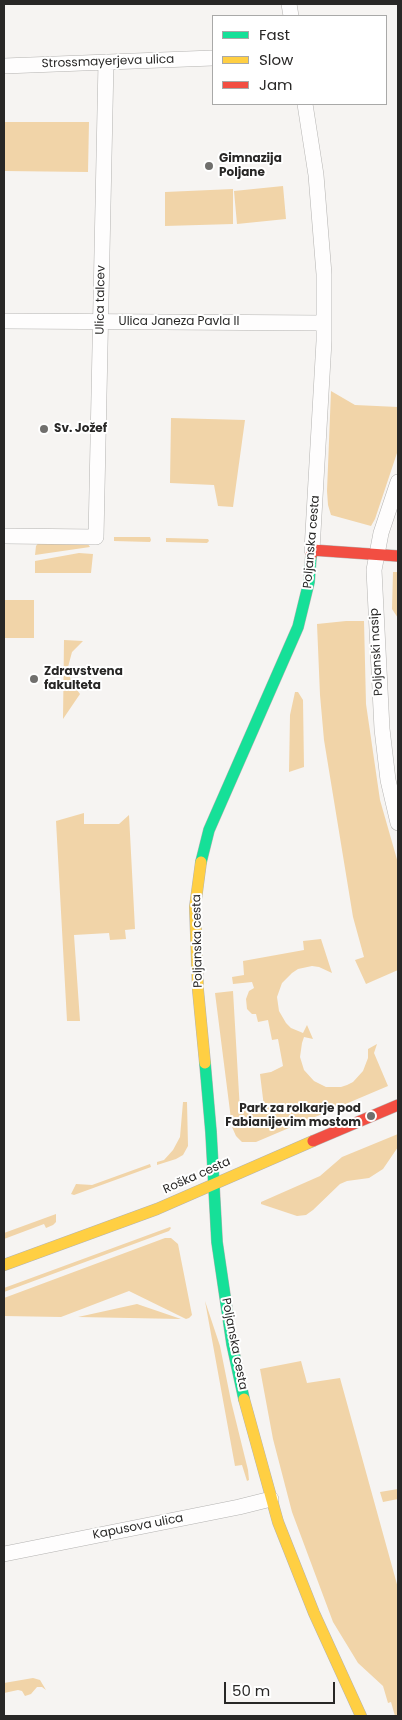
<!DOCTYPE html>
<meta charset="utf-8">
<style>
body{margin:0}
#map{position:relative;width:402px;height:1720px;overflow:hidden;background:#f6f4f2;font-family:Poppins,sans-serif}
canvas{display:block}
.frame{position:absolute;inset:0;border:5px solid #282726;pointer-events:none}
.legend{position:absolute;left:212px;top:15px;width:175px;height:90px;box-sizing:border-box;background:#fff;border:1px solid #a9a9a8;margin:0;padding:6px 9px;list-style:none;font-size:15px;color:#282726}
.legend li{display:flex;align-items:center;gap:10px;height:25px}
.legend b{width:25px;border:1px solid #a9a9a8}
.scale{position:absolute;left:224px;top:1682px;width:111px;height:22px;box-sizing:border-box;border:2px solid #282726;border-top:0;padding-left:6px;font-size:15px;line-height:18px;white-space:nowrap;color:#282726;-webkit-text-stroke:4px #fff;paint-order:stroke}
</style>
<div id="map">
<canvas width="402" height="1720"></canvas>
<div class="frame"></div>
<ul class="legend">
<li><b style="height:6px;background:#16e098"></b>Fast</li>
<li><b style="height:6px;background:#ffcf43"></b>Slow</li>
<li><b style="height:6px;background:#f24e42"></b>Jam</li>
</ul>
<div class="scale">50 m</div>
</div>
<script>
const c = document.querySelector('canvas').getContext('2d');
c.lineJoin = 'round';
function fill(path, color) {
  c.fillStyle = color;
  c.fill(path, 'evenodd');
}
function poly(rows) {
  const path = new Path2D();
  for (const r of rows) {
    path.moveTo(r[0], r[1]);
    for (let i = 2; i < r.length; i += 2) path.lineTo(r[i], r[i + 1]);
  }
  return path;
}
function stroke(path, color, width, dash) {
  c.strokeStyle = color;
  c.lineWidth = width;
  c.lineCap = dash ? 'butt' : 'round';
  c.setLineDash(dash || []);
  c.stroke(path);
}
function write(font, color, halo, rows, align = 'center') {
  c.font = font + ' Poppins,sans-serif';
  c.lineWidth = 4;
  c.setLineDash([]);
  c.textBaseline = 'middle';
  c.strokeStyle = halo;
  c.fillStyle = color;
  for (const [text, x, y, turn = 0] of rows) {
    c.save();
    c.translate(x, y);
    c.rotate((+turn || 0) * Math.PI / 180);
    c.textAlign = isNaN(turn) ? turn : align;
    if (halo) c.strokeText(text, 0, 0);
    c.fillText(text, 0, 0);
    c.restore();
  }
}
const green = poly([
 [4,122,89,122,88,172,4,171],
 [283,186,286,219,237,224,234,191],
 [233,189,233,224,165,226,165,192],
 [331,391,355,405,398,407,398,450,375,519,371,526,331,515,328,505,327,491],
 [171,418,245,420,233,507,218,506,214,485,170,483],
 [114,537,150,537,151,540,150,542,114,541],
 [166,538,208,539,209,541,207,543,166,542],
 [39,542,88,544,90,547,35,555,36,546],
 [79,553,93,554,91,573,35,573,35,561],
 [393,572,398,572,398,618,392,609],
 [4,600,34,600,34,638,4,638],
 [346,621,364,621,366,704,380,800,398,863,398,970,366,984,355,960,364,957,353,917,324,740,320,695,317,624],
 [64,640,83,641,72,652,68,667,71,682,80,694,63,719],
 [295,692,298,692,303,700,304,767,289,772,290,715],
 [84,813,84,824,119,824,129,815,135,929,125,930,126,939,110,940,109,933,74,935,80,1021,67,1021,56,821],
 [321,939,332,973,319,967,312,966,298,969,292,973,282,983,277,997,279,1011,286,1023,291,1028,303,1033,307,1025,313,1039,304,1037,302,1043,300,1057,304,1070,314,1081,326,1087,341,1087,347,1085,353,1082,363,1071,368,1058,368,1049,377,1044,374,1053,388,1086,256,1142,242,1142,236,1136,232,1127,215,993,233,991,240,1111,264,1107,260,1074,271,1072,283,1066,278,1039,272,1040,268,1020,258,1022,256,1014,252,1014,247,1009,246,999,249,991,254,988,252,982,233,984,232,977,244,975,243,961,304,950,303,941],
 [183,1102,187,1102,188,1146,183,1155,176,1159,157,1165,157,1162,164,1160,173,1150,180,1137],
 [398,1134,398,1147,383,1169,369,1178,347,1181,340,1184,313,1210,306,1215,297,1216,261,1204,261,1202,320,1176,342,1157],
 [150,1164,151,1167,74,1195,71,1194,76,1184,92,1185],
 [56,1214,56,1222,53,1225,46,1228,44,1224,4,1239,4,1233],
 [170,1227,171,1228,169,1231,4,1292,4,1288],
 [165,1238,171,1238,178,1244,192,1315,189,1318,186,1319,129,1291,61,1317,4,1316,4,1298],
 [205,1301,220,1346,231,1401,248,1470,249,1480,247,1481,242,1465,235,1466],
 [137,1304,181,1319,78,1317],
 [301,1361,307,1383,340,1378,398,1588,398,1716,395,1716,391,1702,388,1703,383,1686,358,1663,333,1622,292,1512,273,1439,260,1369],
 [398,1489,398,1499,383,1502,380,1492],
 [33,1678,40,1680,46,1690,42,1687,37,1687,31,1694,25,1696,22,1691,18,1690,4,1693,4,1683]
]);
const street = poly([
 [289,4,291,16],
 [4,66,213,58],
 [305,104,316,175,324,274,324,341,312,550],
 [4,321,324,323],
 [398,482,381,533,374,570,382,729,388,780,398,823],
 [4,536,96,537,106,62],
 [4,1554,239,1507,271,1499]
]);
const fast = poly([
 [201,862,209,830,298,627,309,582,311,556],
 [205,1063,211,1132,217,1242,232,1344,244,1399]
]);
const slow = poly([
 [201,862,195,907,198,990,205,1063],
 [4,1265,157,1209,313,1141],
 [244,1399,278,1522,314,1613,361,1716]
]);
const jam = poly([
 [311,556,312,550,398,556],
 [313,1141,398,1105]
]);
const markers = [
 [209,166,5,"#706f6d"],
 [44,429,5,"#706f6d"],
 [34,679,5,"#706f6d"],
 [371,1116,5,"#706f6d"]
];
const streetNames = [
 ["Strossmayerjeva ulica",108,62,-2],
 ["Ulica talcev",101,300,-89],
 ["Ulica Janeza Pavla II",179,322],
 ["Poljanska cesta",312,542,-85],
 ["Poljanski nasip",377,652,-93],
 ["Poljanska cesta",198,941,-91],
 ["Roška cesta",197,1176,-24],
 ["Poljanska cesta",234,1344,79],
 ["Kapusova ulica",138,1527,-11]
];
const poiNames = [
 ["Gimnazija",219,159],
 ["Poljane",219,173],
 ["Sv. Jožef",54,429],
 ["Zdravstvena",44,672],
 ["fakulteta",44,686],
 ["Park za rolkarje pod",361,1109,"right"],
 ["Fabianijevim mostom",361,1123,"right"]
];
fill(green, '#f1d4a8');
stroke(street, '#b4b3b1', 16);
stroke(fast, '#b4b3b1', 12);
stroke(slow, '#b4b3b1', 12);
stroke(jam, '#b4b3b1', 12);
stroke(street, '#fefdfd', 15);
stroke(fast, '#16e098', 11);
stroke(slow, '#ffcf43', 11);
stroke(jam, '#f24e42', 11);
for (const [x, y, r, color] of markers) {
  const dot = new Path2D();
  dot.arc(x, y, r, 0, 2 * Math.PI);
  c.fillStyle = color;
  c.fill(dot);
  stroke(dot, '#fff', 2);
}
write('12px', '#282726', '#fff', streetNames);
write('bold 12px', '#282726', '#fff', poiNames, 'left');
</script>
